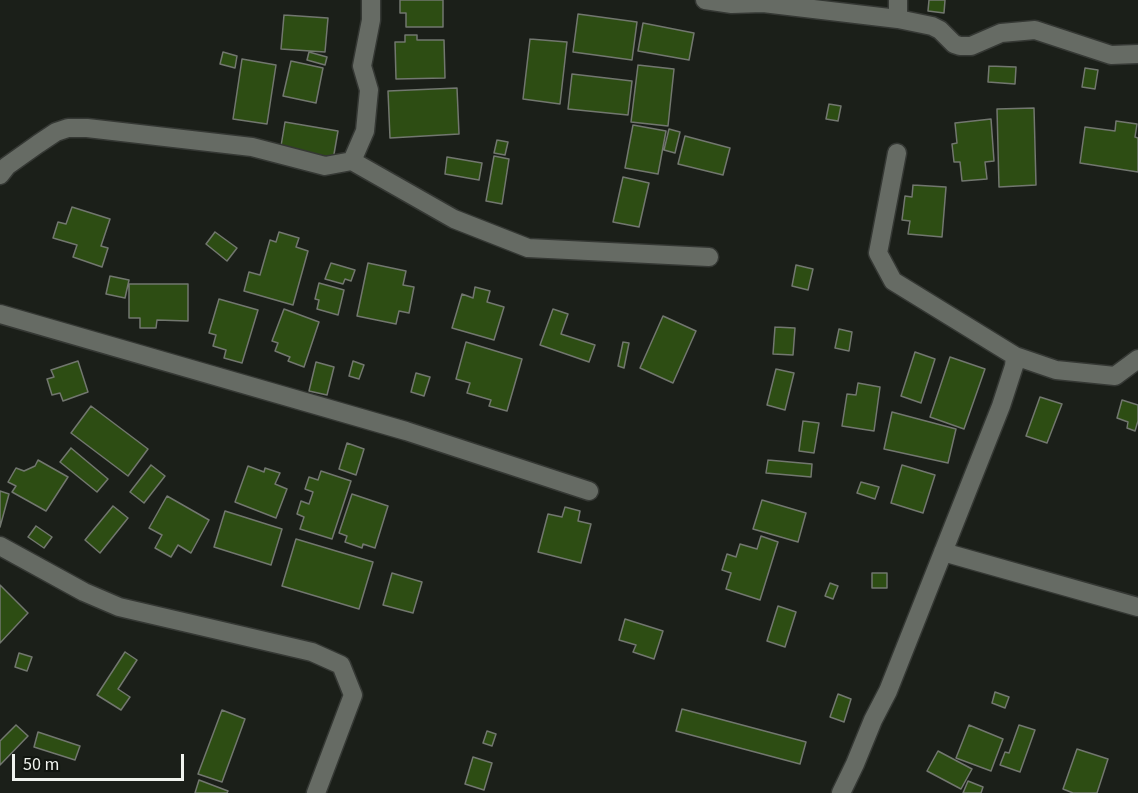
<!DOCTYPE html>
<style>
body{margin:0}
#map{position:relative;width:1138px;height:793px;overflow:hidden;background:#1b1f19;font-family:"Source Sans 3",sans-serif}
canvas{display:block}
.scale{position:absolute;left:12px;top:754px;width:172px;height:27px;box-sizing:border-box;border:3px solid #f0f3ee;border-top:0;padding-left:8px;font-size:18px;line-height:21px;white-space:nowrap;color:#f0f3ee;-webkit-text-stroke:4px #121610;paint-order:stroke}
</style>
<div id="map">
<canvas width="1138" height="793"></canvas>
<div class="scale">50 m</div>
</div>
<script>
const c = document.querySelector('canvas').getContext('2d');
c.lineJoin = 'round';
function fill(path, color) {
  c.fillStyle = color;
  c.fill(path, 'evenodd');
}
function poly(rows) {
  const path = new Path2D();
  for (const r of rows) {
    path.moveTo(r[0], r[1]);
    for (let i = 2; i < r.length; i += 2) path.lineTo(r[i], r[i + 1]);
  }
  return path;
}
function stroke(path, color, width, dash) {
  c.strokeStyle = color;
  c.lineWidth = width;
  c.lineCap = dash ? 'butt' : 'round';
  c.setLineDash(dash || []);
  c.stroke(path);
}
const building = poly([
 [400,0,443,0,443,27,406,27,406,13,400,13,400,0],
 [929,0,945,0,944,13,928,11,929,0],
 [578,14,637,22,632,60,573,52,578,14],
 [284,15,328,18,325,52,281,49,284,15],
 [643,23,694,33,689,60,638,51,643,23],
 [405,35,417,35,417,40,444,40,445,78,396,79,395,42,405,42,405,35],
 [530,39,567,42,560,104,523,99,530,39],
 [223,52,237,56,235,68,220,64,223,52],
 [309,52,327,57,325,65,307,60,309,52],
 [242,59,276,65,267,124,233,119,242,59],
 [291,61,323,68,316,103,283,96,291,61],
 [638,65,674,69,668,126,631,122,638,65],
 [989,66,1016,67,1015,84,988,82,989,66],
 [1085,68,1098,70,1095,89,1082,87,1085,68],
 [572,74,632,81,628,115,568,109,572,74],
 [457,88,459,134,390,138,388,91,457,88],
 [829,104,841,106,838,121,826,119,829,104],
 [1034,108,1036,185,999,187,997,109,1034,108],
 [991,119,994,161,985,162,987,179,962,181,960,162,954,162,952,144,957,143,955,123,991,119],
 [1116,121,1137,124,1135,137,1138,138,1138,172,1080,163,1085,127,1115,131,1116,121],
 [285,122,338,131,333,160,280,152,285,122],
 [633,125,666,131,658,174,625,168,633,125],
 [669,129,680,132,675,153,664,150,669,129],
 [685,136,730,148,723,175,678,164,685,136],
 [497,140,508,142,505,155,494,153,497,140],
 [494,156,509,159,502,204,486,201,494,156],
 [447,157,482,163,479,180,445,174,447,157],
 [623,177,649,183,639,227,613,222,623,177],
 [913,185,946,187,942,237,908,234,910,221,902,220,905,196,912,197,913,185],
 [72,207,110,219,101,246,108,248,102,267,73,257,77,245,53,238,58,222,66,224,72,207],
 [215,232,237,248,227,261,206,244,215,232],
 [279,232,299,238,296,247,308,251,293,305,244,291,249,272,260,275,270,240,276,242,279,232],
 [331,263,355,270,351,281,345,279,343,284,325,279,331,263],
 [368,263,406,271,403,285,414,287,409,313,399,311,396,324,357,316,368,263],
 [796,265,813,269,808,290,792,286,796,265],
 [110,276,129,280,125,298,106,294,110,276],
 [319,283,344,290,338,315,317,309,319,300,315,299,319,283],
 [129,284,188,284,188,321,157,320,156,328,140,328,140,318,129,318,129,284],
 [475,287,490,291,487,302,504,307,494,340,452,328,462,294,473,298,475,287],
 [219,299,258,310,242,363,224,358,226,350,213,346,216,335,209,333,219,299],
 [284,309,319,322,304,367,288,361,290,357,275,351,278,343,272,341,284,309],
 [553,309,568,314,561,334,595,345,589,362,540,345,553,309],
 [663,316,696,331,673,383,640,368,663,316],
 [775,327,795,328,793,355,773,354,775,327],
 [839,329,852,332,849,351,835,348,839,329],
 [466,342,522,359,507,411,489,406,491,400,467,393,470,383,456,379,466,342],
 [623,342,629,343,624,368,618,366,623,342],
 [915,352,935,359,921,403,901,396,915,352],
 [950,357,985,369,964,429,930,417,950,357],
 [78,361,88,392,63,401,60,393,52,395,47,379,54,377,51,370,78,361],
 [353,361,364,365,359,379,349,376,353,361],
 [316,362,334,367,327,395,309,391,316,362],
 [776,369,794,373,785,410,767,405,776,369],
 [416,373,430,377,424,396,411,392,416,373],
 [858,383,880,387,874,431,842,426,847,394,856,395,858,383],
 [1040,397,1062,404,1047,443,1026,436,1040,397],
 [1122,400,1138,405,1138,421,1135,431,1127,428,1128,422,1117,418,1122,400],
 [91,406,148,449,128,476,71,433,91,406],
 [892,412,956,429,948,463,884,449,892,412],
 [803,421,819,423,814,453,799,451,803,421],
 [347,443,364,449,356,475,339,469,347,443],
 [71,448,108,479,97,492,60,462,71,448],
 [38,460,68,477,46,511,12,492,16,486,8,482,16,468,24,471,35,466,38,460],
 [768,460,812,464,811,477,766,473,768,460],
 [151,465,165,476,144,503,130,492,151,465],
 [902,465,935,475,923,513,891,503,902,465],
 [248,466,264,472,265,468,280,473,275,484,287,489,276,518,235,502,248,466],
 [321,471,351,481,332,539,300,529,304,517,297,514,301,501,309,504,313,492,305,489,309,477,318,480,321,471],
 [861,482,879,487,875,499,857,493,861,482],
 [0,491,9,494,0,527,0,491],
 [352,494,388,506,375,548,363,544,362,548,345,542,347,536,339,533,352,494],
 [167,496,209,520,191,553,178,545,171,557,155,548,162,535,149,528,167,496],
 [762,500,806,513,798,542,753,529,762,500],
 [113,506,128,518,100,553,85,540,113,506],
 [565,507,580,511,578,521,591,524,581,563,538,552,548,514,562,517,565,507],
 [225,511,282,529,271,565,214,547,225,511],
 [36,526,52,537,44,548,28,537,36,526],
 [761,536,778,542,760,600,726,589,731,573,722,570,727,554,736,557,740,544,757,549,761,536],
 [296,539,373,562,359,609,282,586,296,539],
 [392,573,422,582,413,613,383,605,392,573],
 [872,573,887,573,887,588,872,588,872,573],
 [830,583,838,586,833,599,825,596,830,583],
 [0,585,28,613,0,643,0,585],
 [778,606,796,612,785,647,767,641,778,606],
 [625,619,663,631,654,659,633,652,636,645,619,640,625,619],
 [125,652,137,660,118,689,130,697,121,710,97,695,125,652],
 [19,653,32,657,27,671,15,667,19,653],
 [995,692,1009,697,1005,708,992,703,995,692],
 [838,694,851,699,844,722,830,717,838,694],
 [682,709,806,742,800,764,676,731,682,709],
 [222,710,245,719,222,782,198,774,222,710],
 [16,725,28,736,0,765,0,741,16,725],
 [969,725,1003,739,991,771,956,758,969,725],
 [1019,725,1035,730,1020,772,1000,765,1005,752,1009,753,1019,725],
 [487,731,496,734,492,746,483,743,487,731],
 [38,732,80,746,75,760,34,747,38,732],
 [1077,749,1108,759,1097,793,1073,793,1063,789,1077,749],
 [938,751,972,769,961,789,927,771,938,751],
 [473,757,492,763,484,790,465,784,473,757],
 [199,780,228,791,227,793,195,793,199,780],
 [968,781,983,787,981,793,963,793,968,781]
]);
const street = poly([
 [705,0,732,4,763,3,898,19,932,26,940,30,954,44,960,46,971,46,1001,33,1035,30,1111,55,1138,54],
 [898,0,898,19],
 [352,161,454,219,528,248,709,257],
 [0,175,7,166,38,144,56,132,68,128,87,128,252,147,325,166,352,161,365,131,369,90,362,66,371,20,371,0],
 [0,314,406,431,589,491],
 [1015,356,1056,370,1115,376,1138,359],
 [0,546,84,592,119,607,312,652,341,665,353,695,316,793],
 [943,552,1138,607],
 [841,793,855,764,873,720,888,691,1001,406,1014,366,1015,356,893,281,878,253,897,153]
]);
fill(building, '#2d4d13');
stroke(building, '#72776f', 1.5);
stroke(street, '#353834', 21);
stroke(street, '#666b64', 18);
</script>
